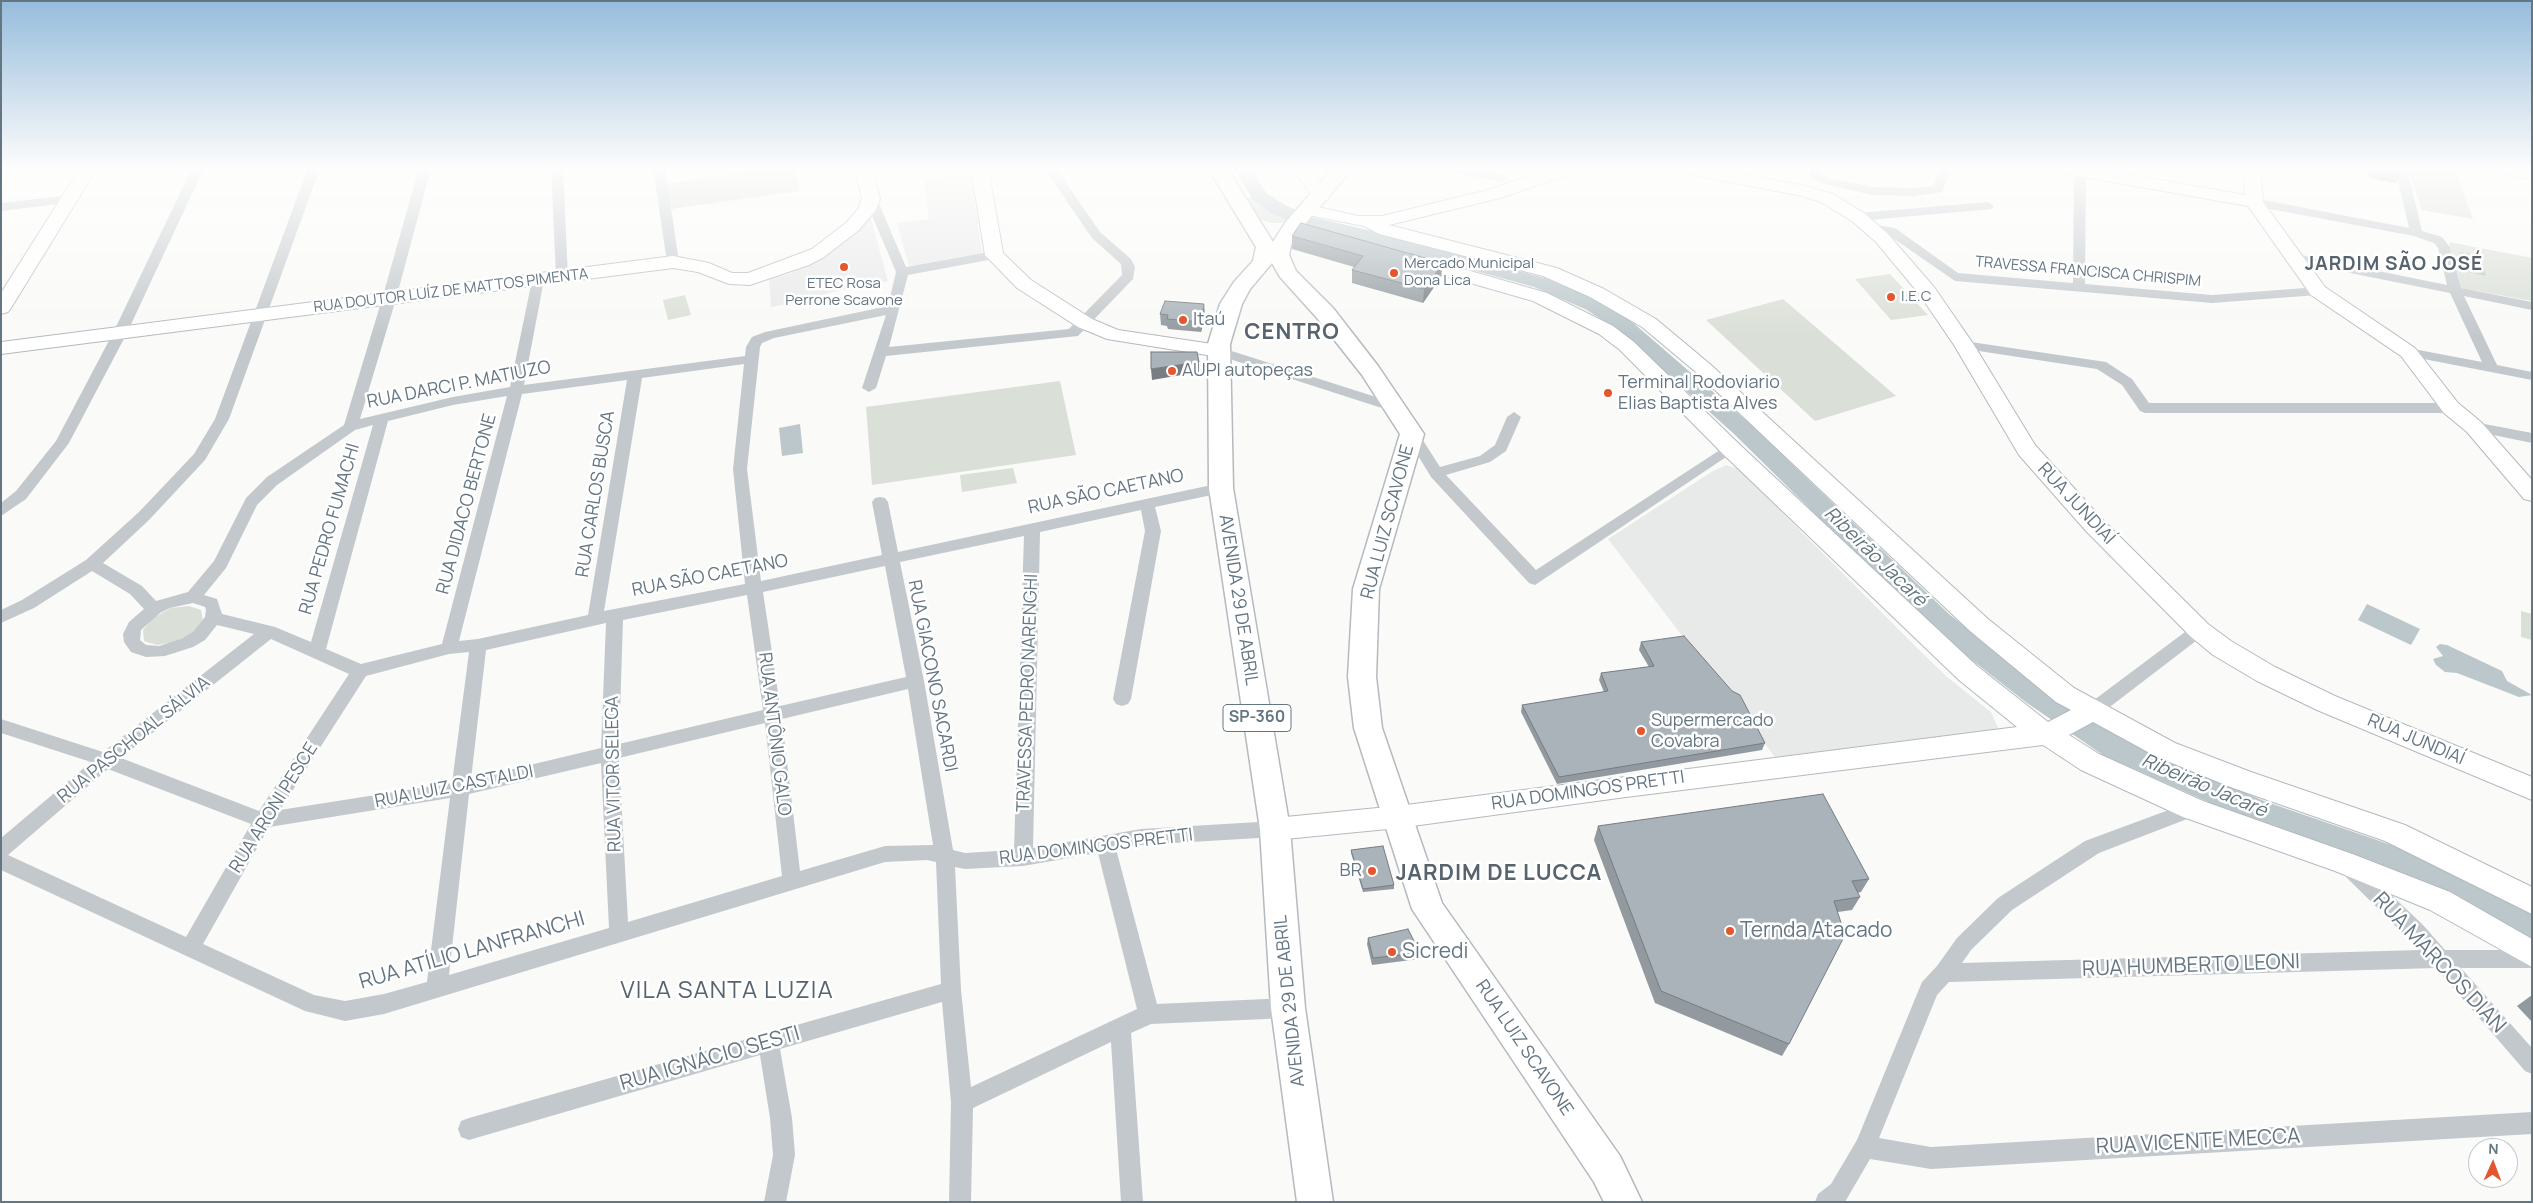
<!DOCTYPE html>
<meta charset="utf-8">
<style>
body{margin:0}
#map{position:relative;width:2533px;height:1203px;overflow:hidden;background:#fafaf8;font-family:Manrope,sans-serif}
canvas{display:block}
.frame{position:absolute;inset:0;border:2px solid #657683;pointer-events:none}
.north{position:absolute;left:2468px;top:1138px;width:50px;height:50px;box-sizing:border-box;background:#fff;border:1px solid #c1c8cd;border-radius:50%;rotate:2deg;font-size:14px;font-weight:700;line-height:20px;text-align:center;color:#657683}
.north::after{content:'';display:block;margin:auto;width:18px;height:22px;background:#e4572e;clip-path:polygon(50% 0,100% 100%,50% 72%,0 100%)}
</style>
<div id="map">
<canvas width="2533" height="1203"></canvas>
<div class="frame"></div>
<div class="north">N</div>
</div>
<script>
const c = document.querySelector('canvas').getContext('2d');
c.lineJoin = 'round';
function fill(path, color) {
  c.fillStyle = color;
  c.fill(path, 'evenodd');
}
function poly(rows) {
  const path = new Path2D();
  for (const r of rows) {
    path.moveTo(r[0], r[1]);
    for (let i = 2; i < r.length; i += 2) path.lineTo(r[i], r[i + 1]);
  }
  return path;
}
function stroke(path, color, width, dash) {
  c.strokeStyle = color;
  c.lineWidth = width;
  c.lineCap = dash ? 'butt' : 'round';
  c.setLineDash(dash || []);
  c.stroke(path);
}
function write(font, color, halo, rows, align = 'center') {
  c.font = font + ' Manrope,sans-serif';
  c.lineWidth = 5;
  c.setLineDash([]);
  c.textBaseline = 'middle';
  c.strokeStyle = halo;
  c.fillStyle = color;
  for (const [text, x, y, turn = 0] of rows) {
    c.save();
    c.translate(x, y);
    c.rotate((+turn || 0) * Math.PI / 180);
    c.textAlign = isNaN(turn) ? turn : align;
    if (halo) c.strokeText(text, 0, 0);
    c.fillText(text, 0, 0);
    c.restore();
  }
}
const built = poly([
 [971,173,982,253,909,266,897,223,929,219,924,179],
 [870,215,888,281,828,293,821,298,771,307,769,279,789,274,817,261],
 [1726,465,1739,469,1914,645,1947,677,1991,712,1999,730,1775,757,1608,539,1713,471]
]);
const green = poly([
 [769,168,794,168,800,191,671,209,667,184],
 [2415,168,2455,170,2473,219,2422,210,2409,172],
 [1251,196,1272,211,1288,217,1284,223,1272,223,1261,220,1245,199],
 [2449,242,2532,258,2532,301,2461,288],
 [1890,274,1928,315,1891,320,1855,279],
 [685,295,691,315,668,320,663,300],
 [1783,299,1896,396,1815,421,1706,320],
 [1060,381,1076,455,872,485,866,407],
 [1013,468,1017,483,962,492,960,475],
 [189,606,201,610,203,620,193,633,175,642,157,645,144,641,143,630,153,618,171,608],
 [2521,611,2532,614,2532,640,2521,637]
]);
const water = poly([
 [2459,252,2480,255,2486,276,2464,271],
 [800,424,803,453,782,456,779,428],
 [2367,604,2420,629,2411,645,2358,620],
 [2440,644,2447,645,2502,671,2507,681,2532,695,2519,697,2457,673,2445,672,2436,665,2433,659,2443,656,2436,647]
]);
const river = poly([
 [1234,168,1252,168,1266,193,1285,205,1312,217,1389,235,1548,279,1599,301,1631,321,1749,423,1950,615,2045,689,2123,739,2264,801,2426,857,2532,914,2532,943,2406,875,2244,818,2103,755,2027,703,1932,629,1733,433,1617,329,1585,309,1534,287,1377,244,1299,225,1271,213,1253,200,1234,168]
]);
const street = poly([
 [192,168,204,168,127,333,69,443,26,499,1,516,1,503,16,491,56,441,113,333,192,168],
 [308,168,320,168,229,419,205,460,149,520,103,563,142,586,156,601,188,592,214,561,246,498,267,477,344,425,382,299,419,168,431,168,396,299,360,419,453,397,510,387,532,280,538,276,544,280,524,385,745,356,746,347,752,337,765,332,888,306,896,272,865,199,871,195,877,199,906,267,994,251,1000,255,994,259,908,275,889,347,1069,329,1122,275,1121,264,1092,238,1044,168,1056,168,1100,232,1131,259,1135,267,1133,279,1078,336,886,356,876,388,869,392,862,388,886,315,774,338,762,343,760,347,747,469,761,581,882,555,872,502,875,498,880,497,885,498,888,502,898,552,1221,483,1229,488,1221,493,1155,507,1161,531,1131,699,1128,704,1122,706,1116,704,1113,699,1145,531,1141,510,1040,532,1033,848,1141,829,1275,821,1282,823,1284,829,1282,835,1275,837,1141,845,1116,849,1157,1004,1288,998,1295,1001,1298,1008,1295,1015,1288,1018,1151,1024,1131,1033,1143,1202,1121,1202,1111,1042,973,1108,971,1202,949,1202,951,1102,942,1002,780,1049,792,1118,795,1155,786,1202,764,1202,773,1155,770,1118,760,1055,469,1140,461,1137,458,1129,461,1121,469,1118,941,984,936,862,927,860,885,862,384,1014,345,1021,305,1011,1,870,1,838,91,762,1,733,1,719,103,752,254,634,217,625,205,640,193,647,165,656,146,657,131,652,124,642,123,634,129,622,144,609,130,594,92,571,34,608,1,623,1,610,22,600,86,560,139,512,194,454,215,419,308,168],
 [744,364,733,469,745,584,604,611,642,378,744,364],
 [627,380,588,615,478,639,459,641,522,394,627,380],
 [507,396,442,644,361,664,326,649,388,421,453,405,507,396],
 [373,425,311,642,275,627,222,614,217,599,204,595,226,568,257,505,277,485,355,430,373,425],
 [1024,536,1014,850,965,853,953,850,924,681,900,562,1024,536],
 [885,566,906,677,780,706,763,592,885,566],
 [747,595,763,710,619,744,623,620,747,595],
 [193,603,205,607,206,610,205,617,193,632,181,639,159,646,146,645,140,640,141,630,160,613,170,608,193,603],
 [606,623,601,748,471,779,486,650,606,623],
 [271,639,349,674,259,811,121,758,271,639],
 [469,652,452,783,280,810,366,676,449,654,469,652],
 [908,689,933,845,885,846,800,871,782,719,908,689],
 [765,723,782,876,628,922,619,758,765,723],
 [601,763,609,928,449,975,469,794,601,763],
 [108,769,251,824,186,937,8,855,108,769],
 [450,798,427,982,384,994,345,1001,314,995,203,944,269,827,450,798],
 [1098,853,1137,1009,971,1087,961,990,955,867,965,869,1023,866,1098,853],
 [551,168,563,168,568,277,562,281,556,277,551,168],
 [653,168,665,168,679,262,673,266,667,262,653,168],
 [1440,168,1468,168,1502,174,1508,178,1502,182,1446,171,1440,168],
 [1810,168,1822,168,1820,174,1829,178,1872,187,1914,188,1933,186,1940,168,1952,168,1942,192,1914,196,1872,195,1821,183,1810,177,1810,168],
 [2074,168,2086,168,2085,284,2212,295,2318,287,2324,291,2318,295,2212,303,1955,281,1887,234,1867,231,1865,228,1871,224,1895,228,1958,273,2073,283,2074,168],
 [2395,168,2407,168,2422,231,2442,237,2450,247,2461,288,2532,302,2532,310,2464,296,2497,365,2532,372,2532,380,2403,355,2401,352,2403,349,2408,348,2482,362,2450,293,2295,262,2289,258,2295,254,2447,285,2438,248,2434,243,2414,236,2254,206,2248,202,2254,198,2409,228,2395,168],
 [71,195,75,196,75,202,1,211,1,203,71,195],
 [1988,202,1994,206,1992,209,1858,221,1852,217,1858,213,1988,202],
 [1964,341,2106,362,2132,379,2149,403,2451,403,2458,408,2451,413,2145,413,2140,411,2122,385,2097,369,1959,348,1957,345,1959,342,1964,341],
 [1219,347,1398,404,1400,407,1398,410,1388,410,1214,354,1212,351,1219,347],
 [1514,412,1521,417,1506,451,1490,462,1446,475,1536,570,1726,446,1736,446,1738,449,1535,585,1529,583,1431,477,1405,434,1412,429,1417,431,1440,467,1480,456,1495,445,1507,417,1514,412],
 [2474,422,2532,433,2532,443,2469,430,2467,427,2474,422],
 [2199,624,2205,626,2207,630,2205,634,2098,716,2092,718,2086,716,2083,711,2086,706,2193,626,2199,624],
 [2193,801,2200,804,2202,809,2200,814,2099,853,2012,910,1971,950,1962,963,2420,950,2345,876,2342,870,2345,864,2352,862,2359,864,2423,925,2445,950,2532,950,2532,968,2461,968,2532,1048,2532,1074,2525,1071,2436,968,1949,982,1937,995,1879,1138,1931,1147,2532,1112,2532,1134,1931,1169,1870,1159,1845,1202,1815,1202,1818,1194,1831,1184,1857,1140,1922,982,1937,966,1957,938,1998,898,2085,841,2193,801]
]);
const secondary = poly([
 [80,168,97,168,11,308,8,312,1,314,1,293,80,168],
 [855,168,872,168,880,199,875,211,859,230,824,257,809,265,750,285,729,284,698,272,673,268,1,354,1,342,673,256,709,263,732,273,748,273,812,249,847,222,858,209,862,199,855,168],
 [971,168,988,168,1003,253,1031,280,1092,319,1118,330,1219,345,1226,347,1229,351,1226,355,1219,357,1107,339,1078,327,1017,288,985,255,971,168],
 [1292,168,1309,168,1330,196,1327,200,1315,200,1292,168],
 [1551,168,1577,168,1575,172,1500,198,1389,225,1557,268,1604,289,1656,319,1711,365,1988,619,2074,688,2175,743,2251,772,2405,825,2532,887,2532,914,2385,841,2233,788,2157,757,2093,722,2069,735,2099,754,2203,801,2355,855,2450,892,2532,939,2532,967,2430,910,2335,871,2183,817,2081,770,2043,745,1626,797,1398,828,1275,840,1265,837,1261,829,1265,821,1275,818,1398,806,2017,727,1959,680,1723,454,1620,350,1599,334,1533,301,1404,264,1402,260,1404,256,1411,254,1547,293,1613,326,1634,342,1739,444,1977,666,2048,722,2071,710,2056,702,1970,631,1697,373,1642,327,1590,297,1543,276,1379,234,1364,226,1303,214,1300,210,1303,206,1309,205,1358,216,1382,216,1488,190,1551,168],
 [1675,168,1712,168,1805,186,1833,194,1864,213,1888,234,1934,287,1974,345,2035,445,2102,519,2208,624,2231,641,2275,667,2335,696,2532,777,2532,800,2317,710,2257,681,2213,655,2190,636,2086,531,2019,455,1954,345,1920,295,1876,242,1852,221,1821,202,1802,196,1683,173,1675,168],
 [2053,168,2092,168,2245,195,2243,168,2260,168,2263,202,2325,287,2415,348,2458,403,2481,422,2532,480,2532,501,2524,499,2467,432,2444,413,2401,356,2311,295,2248,206,2061,173,2053,168],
 [2488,168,2532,169,2532,179,2496,173,2488,168]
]);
const primary = poly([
 [1208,168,1227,168,1273,242,1285,223,1333,168,1353,168,1300,230,1291,245,1289,255,1296,271,1333,308,1378,366,1424,434,1379,589,1376,677,1382,728,1442,903,1620,1156,1642,1202,1604,1202,1594,1182,1412,909,1354,728,1348,677,1353,589,1400,434,1362,375,1317,318,1280,277,1272,263,1250,289,1242,304,1230,344,1233,488,1290,829,1305,1008,1333,1202,1297,1202,1271,1008,1260,829,1209,488,1208,344,1220,304,1234,282,1253,261,1256,247,1208,168]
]);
const wall = poly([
 [2367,168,2398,168,2400,176,2396,183,2369,178],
 [1292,236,1441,277,1423,303,1352,283,1352,270,1354,267,1292,249],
 [1160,314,1205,315,1201,332,1168,329,1167,326,1161,325],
 [1641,642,1765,743,1762,750,1557,784,1521,712,1522,705,1604,692,1599,680,1601,673,1649,667,1639,650],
 [1598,826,1869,879,1861,892,1857,893,1860,897,1852,910,1838,912,1789,1044,1782,1056,1655,1003,1594,840],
 [1351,850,1394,885,1394,889,1363,892,1351,853],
 [1368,938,1420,953,1419,959,1372,965,1367,944],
 [2532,995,2532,1022,2517,1006]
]);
const shadedWall = poly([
 [1443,263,1441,277,1423,303,1424,289],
 [1204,304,1205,315,1201,332,1201,322],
 [1199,362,1199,372,1152,380,1151,369]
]);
const building = poly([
 [2373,168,2398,168,2400,176,2373,171,2373,168],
 [1301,223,1443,263,1424,289,1352,270,1363,256,1292,236,1301,223],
 [1165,301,1204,304,1201,322,1167,319,1168,315,1160,314,1165,301],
 [1151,352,1197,352,1199,362,1151,369,1151,352],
 [1684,636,1732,691,1740,695,1765,743,1559,777,1522,705,1608,691,1601,673,1654,666,1641,642,1684,636],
 [1823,794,1869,879,1852,881,1860,897,1834,901,1845,935,1789,1044,1661,991,1598,826,1823,794],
 [1383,846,1394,885,1363,889,1351,850,1383,846],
 [1408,929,1420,953,1373,958,1368,938,1408,929]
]);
const markers = [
 [844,267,5,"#e4572e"],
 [1394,273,5,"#e4572e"],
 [1891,297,5,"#e4572e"],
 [1183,320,5,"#e4572e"],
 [1172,371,5,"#e4572e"],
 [1608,393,5,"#e4572e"],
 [1641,731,5,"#e4572e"],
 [1372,871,5,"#e4572e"],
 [1730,931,5,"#e4572e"],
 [1392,952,5,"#e4572e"]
];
const farPoinames = [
 ["Mercado Municipal",1404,264],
 ["Dona Lica",1404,281],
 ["ETEC Rosa",844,284,"center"],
 ["Perrone Scavone",844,301,"center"],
 ["I.E.C",1901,297]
];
const farStreetnames = [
 ["TRAVESSA FRANCISCA CHRISPIM",2088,272,5],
 ["RUA DOUTOR LUÍZ DE MATTOS PIMENTA",451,291,-7]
];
const shields = [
 [1257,718,68]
];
const shieldNames = [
 ["SP-360",1257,718]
];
const poiNames = [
 ["Itaú",1193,320],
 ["AUPI autopeças",1182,371],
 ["Terminal Rodoviario",1618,383],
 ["Elias Baptista Alves",1618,404],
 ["Supermercado",1651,721],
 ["Covabra",1651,742],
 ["BR",1362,871,"right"]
];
const streetNames = [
 ["RUA DARCI P. MATIUZO",459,385,-11],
 ["RUA SÃO CAETANO",1106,492,-12],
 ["RUA CARLOS BUSCA",596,494,-81],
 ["RUA DIDACO BERTONE",467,504,-75],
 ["RUA JUNDIAÍ",2076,504,47],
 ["RUA LUIZ SCAVONE",1388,522,-75],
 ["RUA PEDRO FUMACHI",330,529,-74],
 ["RUA SÃO CAETANO",710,576,-11],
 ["AVENIDA 29 DE ABRIL",1238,600,81],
 ["RUA GIACONO SACARDI",932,676,79],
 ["TRAVESSA PEDRO NARENGHI",1028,693,-88],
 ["RUA ANTÔNIO GALO",774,734,83],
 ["RUA PASCHOAL SÁLVIA",134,740,-39],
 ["RUA JUNDIAÍ",2416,740,23],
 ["RUA VITOR SELEGA",614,774,-91],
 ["RUA LUIZ CASTALDI",454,787,-11],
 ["RUA DOMINGOS PRETTI",1588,791,-8],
 ["RUA ARONI PESCE",274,808,-58],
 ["RUA DOMINGOS PRETTI",1096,847,-7],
 ["AVENIDA 29 DE ABRIL",1290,1001,-96],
 ["RUA LUIZ SCAVONE",1524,1048,56]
];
const farDistrictnames = [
 ["JARDIM SÃO JOSÉ",2394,265]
];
const waterNames = [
 ["Ribeirão Jacaré",1875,557,44],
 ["Ribeirão Jacaré",2204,786,23]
];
const nearPoinames = [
 ["Ternda Atacado",1740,931],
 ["Sicredi",1402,952]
];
const nearStreetnames = [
 ["RUA ATÍLIO LANFRANCHI",472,951,-16],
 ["RUA MARCOS DIAN",2439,963,47],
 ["RUA HUMBERTO LEONI",2191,966,-2],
 ["RUA IGNÁCIO SESTI",710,1059,-16],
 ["RUA VICENTE MECCA",2198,1142,-3]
];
const districtNames = [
 ["CENTRO",1292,333],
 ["JARDIM DE LUCCA",1499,874]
];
const nearQuarternames = [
 ["VILA SANTA LUZIA",727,991]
];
fill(built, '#e8e9e9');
fill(green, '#dadfd7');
fill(water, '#bbc7cb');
fill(river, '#bbc7cb');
stroke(secondary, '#b3babf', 2);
stroke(primary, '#b5babe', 3);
fill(street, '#c3c8cc');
fill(secondary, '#fff');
fill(primary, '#fff');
fill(wall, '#929a9f');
fill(shadedWall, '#777d82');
fill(building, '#aab3b9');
stroke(building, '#777d82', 1);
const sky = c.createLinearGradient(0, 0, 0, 337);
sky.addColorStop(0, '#96bcdc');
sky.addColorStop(0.5, '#fdfdfc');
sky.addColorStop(1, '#fdfdfc00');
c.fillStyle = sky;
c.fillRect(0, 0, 2533, 337);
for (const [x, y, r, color] of markers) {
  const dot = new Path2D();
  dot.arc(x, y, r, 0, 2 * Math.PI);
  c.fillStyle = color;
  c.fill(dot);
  stroke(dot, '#fff', 2);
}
write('15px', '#657683', '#fff', farPoinames, 'left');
write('15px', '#657683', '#fff', farStreetnames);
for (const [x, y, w] of shields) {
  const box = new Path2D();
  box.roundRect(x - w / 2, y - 13.5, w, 27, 4);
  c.fillStyle = '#fff';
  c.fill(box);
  stroke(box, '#657683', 1);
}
write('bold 16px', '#657683', null, shieldNames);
write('18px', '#657683', '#fff', poiNames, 'left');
write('18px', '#657683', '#fff', streetNames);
c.letterSpacing = '1px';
write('bold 19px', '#57646e', '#fff', farDistrictnames);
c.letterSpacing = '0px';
write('italic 19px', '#60757c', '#fff', waterNames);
write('21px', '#657683', '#fff', nearPoinames, 'left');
write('21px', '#657683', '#fff', nearStreetnames);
c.letterSpacing = '1px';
write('bold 22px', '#57646e', '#fff', districtNames);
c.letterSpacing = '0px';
c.letterSpacing = '1px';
write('24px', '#57646e', '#fff', nearQuarternames);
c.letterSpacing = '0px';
</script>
